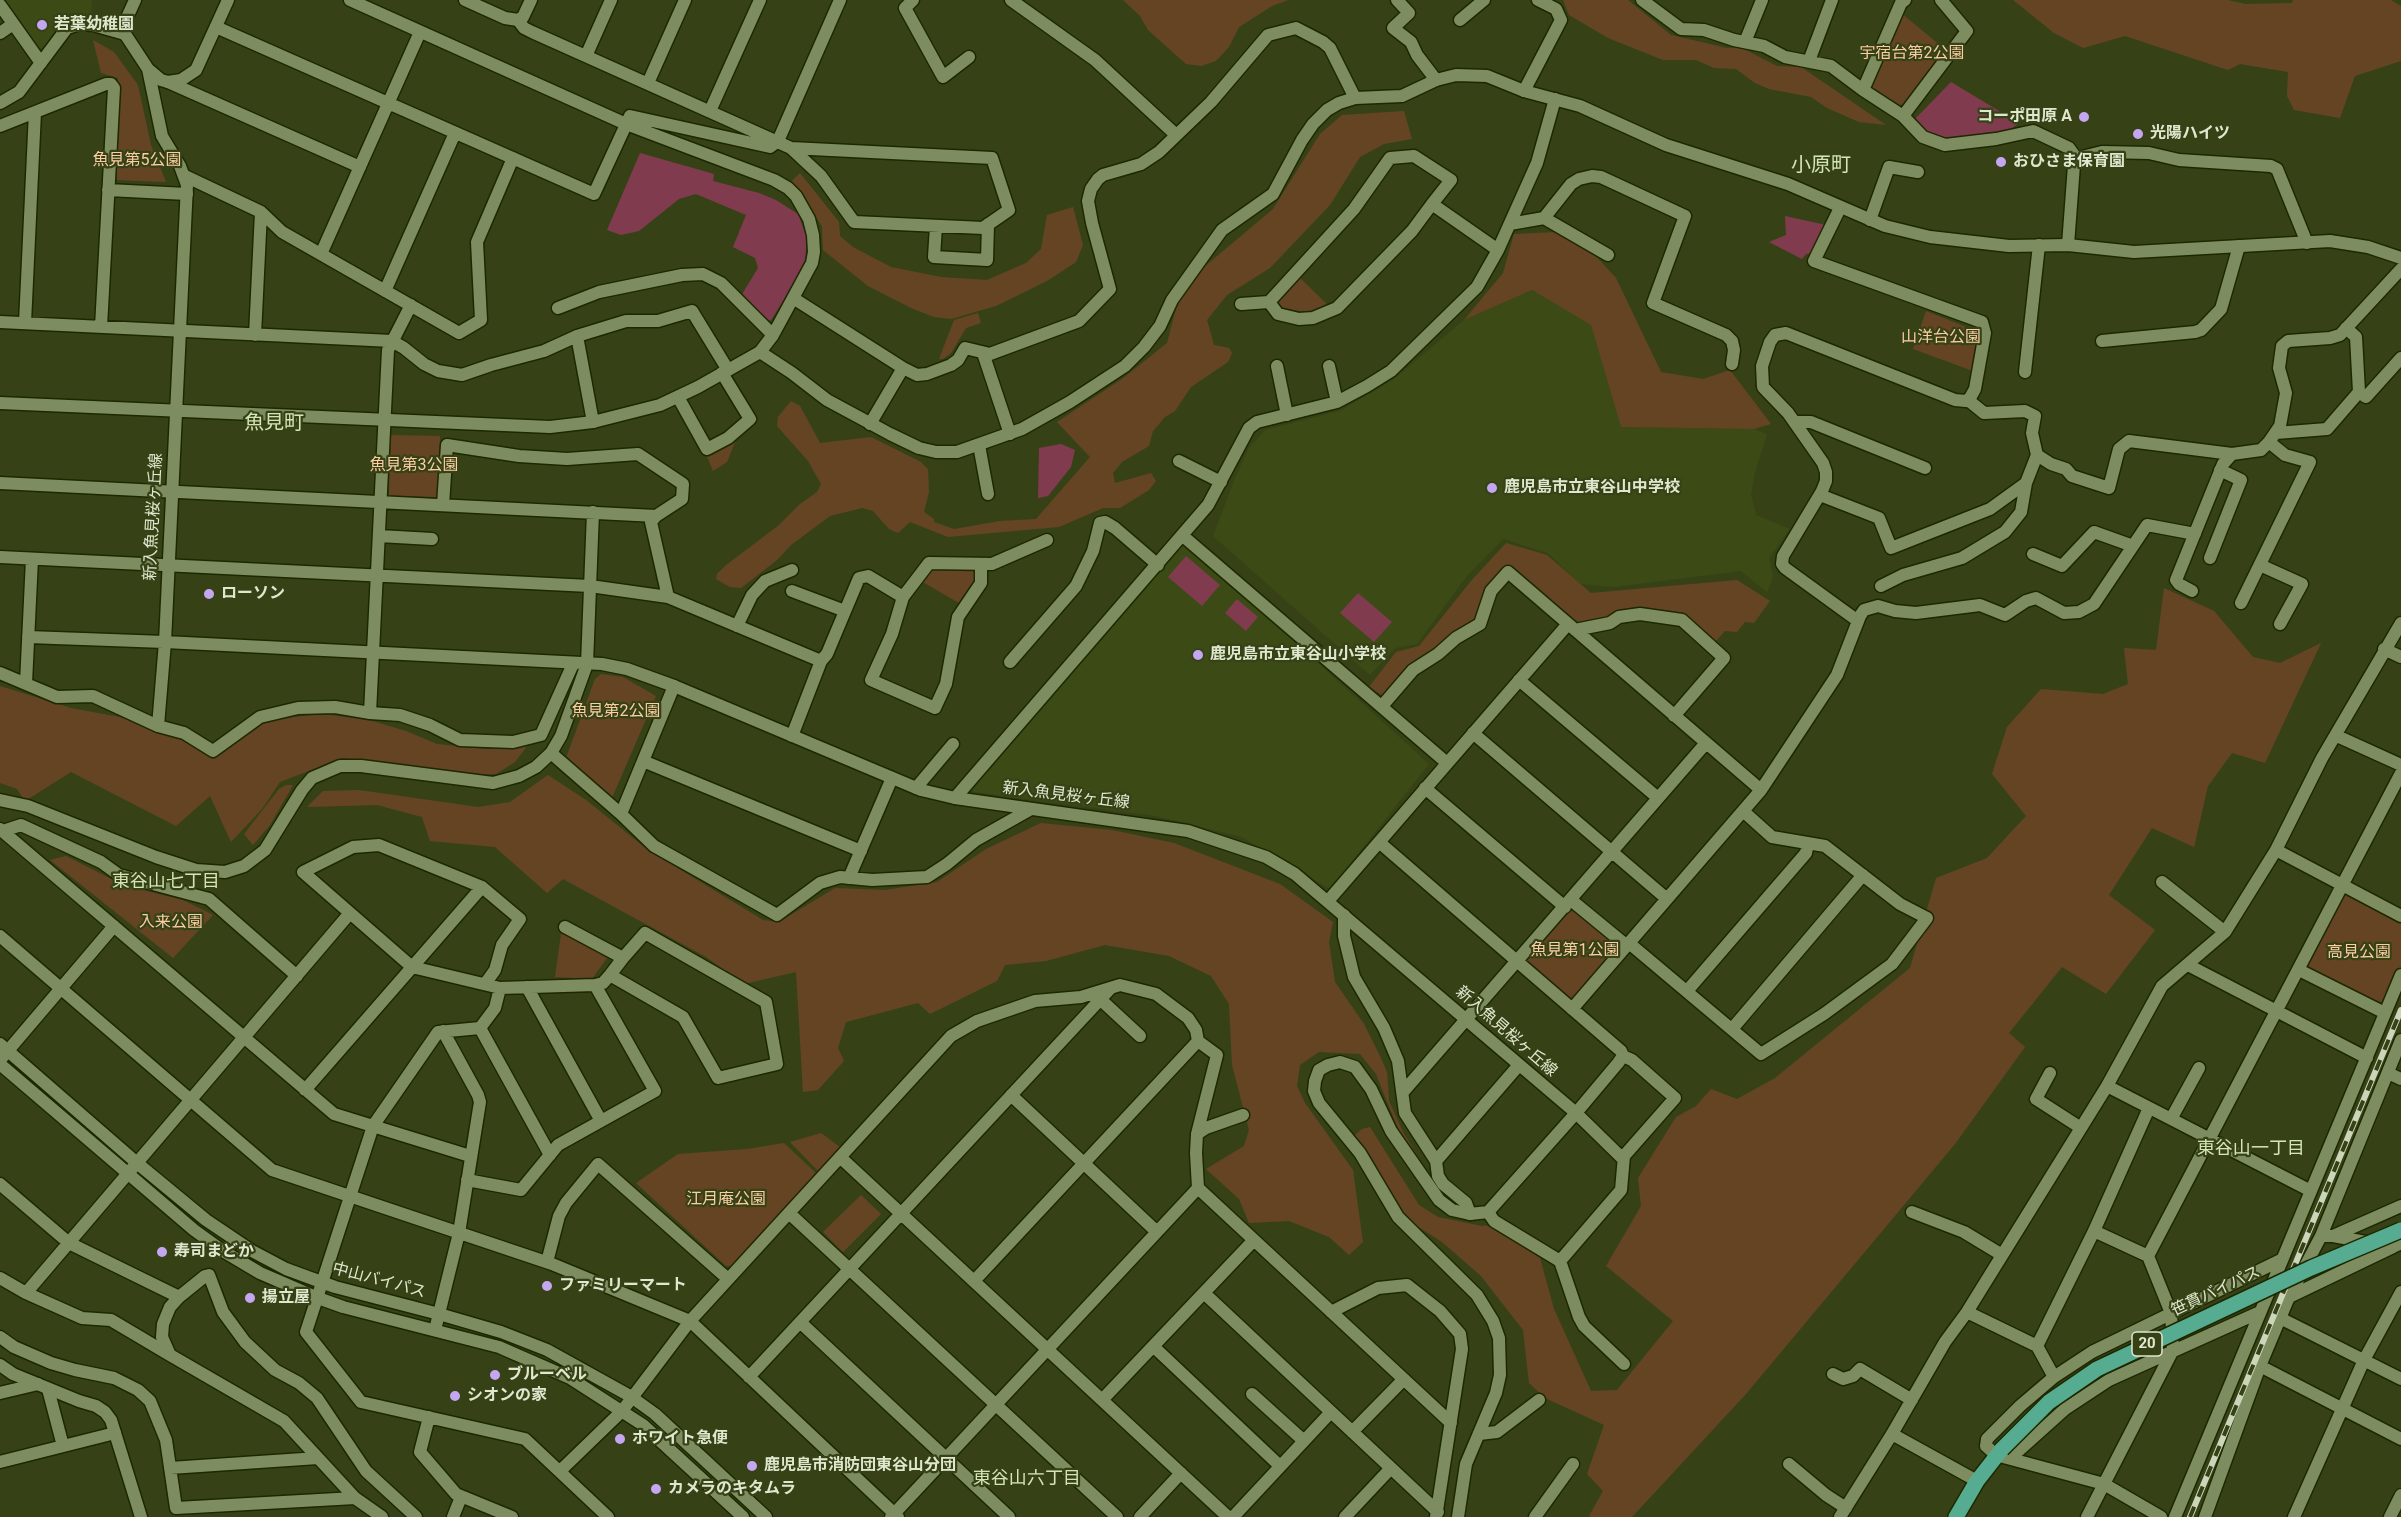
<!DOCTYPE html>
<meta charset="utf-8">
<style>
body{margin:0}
canvas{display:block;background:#364216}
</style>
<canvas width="2401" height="1517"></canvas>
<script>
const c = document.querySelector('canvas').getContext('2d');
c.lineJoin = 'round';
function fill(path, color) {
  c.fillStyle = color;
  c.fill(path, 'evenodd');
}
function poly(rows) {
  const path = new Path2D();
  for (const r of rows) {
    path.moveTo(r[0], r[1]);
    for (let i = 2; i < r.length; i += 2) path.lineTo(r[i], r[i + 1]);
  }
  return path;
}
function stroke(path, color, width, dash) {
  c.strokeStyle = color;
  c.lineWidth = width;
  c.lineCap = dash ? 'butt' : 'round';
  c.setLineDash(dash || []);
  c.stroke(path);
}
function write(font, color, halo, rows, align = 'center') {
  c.font = font + ' Roboto,"Noto Sans JP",sans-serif';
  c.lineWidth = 4.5;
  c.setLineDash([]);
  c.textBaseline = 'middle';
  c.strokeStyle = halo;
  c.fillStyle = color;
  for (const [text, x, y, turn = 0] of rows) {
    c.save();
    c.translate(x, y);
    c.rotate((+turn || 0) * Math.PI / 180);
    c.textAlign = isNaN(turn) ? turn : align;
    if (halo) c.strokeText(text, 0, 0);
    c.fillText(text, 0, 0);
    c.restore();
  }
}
const built = poly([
 [6,0,92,0,91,18,70,20,57,31,44,48,36,48,4,2],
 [1532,290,1591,324,1621,427,1754,429,1767,434,1755,472,1751,495,1756,515,1790,529,1769,558,1773,577,1767,592,1741,571,1613,587,1580,584,1548,553,1503,539,1466,577,1417,644,1395,648,1370,675,1213,536,1234,481,1249,448,1265,430,1340,411,1393,380,1464,320],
 [1188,545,1429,764,1330,889,1242,837,1156,816,975,792,970,787,1182,546]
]);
const green = poly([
 [1123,0,1288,0,1272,6,1239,27,1229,47,1216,61,1201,66,1186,64,1148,30,1140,16],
 [1563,0,1628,0,1671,35,1727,48,1740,47,1777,66,1801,67,1886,125,1859,122,1827,108,1811,97,1769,89,1755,83,1736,69,1714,68,1696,60,1663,60,1608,38,1569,15],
 [2013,0,2228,0,2245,4,2292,3,2293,0,2391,0,2401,6,2401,61,2355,76,2340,118,2294,110,2287,96,2288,72,2240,64,2228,70,2125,36,2083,48,2054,33],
 [1901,13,1947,51,1904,104,1896,106,1873,91,1872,84],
 [93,40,114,52,138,85,151,145,166,182,117,180,118,78,101,73],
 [1404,111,1412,139,1384,144,1360,157,1330,205,1270,268,1227,295,1207,320,1214,345,1229,348,1232,353,1228,362,1191,387,1175,411,1165,417,1153,431,1149,446,1122,462,1113,473,1115,483,1151,473,1156,481,1149,490,1120,508,1103,508,1059,527,948,537,910,522,898,533,889,529,873,511,862,508,830,516,791,545,777,560,741,588,730,587,716,579,717,574,725,566,779,525,800,504,817,492,821,484,808,461,777,426,778,417,791,401,800,406,820,443,871,437,921,462,928,469,929,492,924,512,934,519,934,522,954,529,1000,521,1036,519,1090,457,1057,422,1122,379,1167,343,1179,297,1197,273,1273,209,1320,134,1342,115],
 [800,173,839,222,840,236,853,247,891,267,941,277,987,280,1026,263,1041,249,1047,215,1073,207,1083,245,1076,262,1047,281,996,306,951,319,934,317,911,308,868,286,823,250,822,226,792,181],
 [1557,232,1594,254,1616,278,1661,372,1703,379,1730,370,1771,424,1754,429,1621,427,1591,325,1532,290,1464,320,1503,273,1514,234],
 [1299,277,1329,306,1309,313,1279,307,1277,300],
 [1926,311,1976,331,1978,338,1973,371,1913,349],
 [978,313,981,323,966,328,951,353,943,359,939,359,954,320],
 [390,435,440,436,438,497,389,496],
 [737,437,727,462,713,471,706,454],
 [1506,543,1547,555,1591,593,1737,580,1770,601,1754,623,1745,622,1737,632,1725,631,1715,642,1685,617,1611,618,1585,625,1565,615,1509,566,1476,618,1418,660,1385,697,1369,687,1396,652,1419,646,1471,581],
 [932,568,972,569,975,573,974,581,959,603,921,581],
 [2164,588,2214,611,2253,657,2280,663,2321,643,2265,763,2232,753,2208,786,2194,847,2152,828,2109,895,2155,930,2106,994,2062,967,2009,1033,2025,1047,1955,1144,1746,1394,1632,1517,1591,1517,1589,1516,1603,1491,1587,1474,1604,1425,1545,1398,1529,1383,1523,1330,1481,1276,1442,1242,1403,1217,1355,1135,1362,1129,1370,1127,1419,1205,1438,1217,1482,1226,1493,1225,1540,1258,1554,1309,1591,1391,1617,1390,1673,1321,1606,1266,1641,1206,1638,1178,1676,1117,1696,1106,1711,1089,1737,1099,1775,1078,1910,968,1936,878,1987,858,2026,816,1992,774,2007,727,2041,689,2103,694,2128,684,2124,648,2156,650],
 [601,674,623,677,656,696,612,798,566,758,595,679],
 [0,686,71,708,125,718,184,737,212,753,268,720,322,714,369,720,406,731,437,744,485,749,527,746,515,762,496,774,458,775,404,765,342,758,280,782,262,809,231,842,210,796,176,826,71,772,25,801,17,789,0,783],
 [548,775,586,800,648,850,763,920,779,922,835,888,885,890,937,882,986,849,1041,823,1112,830,1174,843,1280,884,1333,922,1329,942,1335,982,1364,1024,1380,1056,1387,1072,1389,1101,1403,1132,1429,1175,1421,1174,1399,1131,1376,1074,1360,1054,1319,1052,1300,1065,1297,1086,1305,1103,1353,1170,1363,1242,1349,1255,1329,1237,1289,1221,1249,1223,1239,1199,1206,1169,1244,1146,1249,1130,1232,1065,1229,1004,1211,976,1169,956,1105,945,1046,961,1005,965,997,981,930,1014,918,1003,846,1022,838,1048,844,1061,818,1090,803,1092,796,972,744,984,706,957,563,879,547,893,495,847,430,841,422,817,377,805,307,807,323,791,359,790,478,807,510,802],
 [286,785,293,785,270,825,253,845,244,834,279,789],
 [66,856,123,885,183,900,213,915,173,958,50,860],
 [2349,893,2401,920,2401,968,2387,1003,2377,1008,2307,972,2305,965,2345,894],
 [1572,909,1579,910,1616,942,1617,949,1574,1000,1568,999,1526,964,1526,960],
 [561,934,574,937,607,958,592,979,555,977],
 [821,1133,840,1147,818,1171,790,1142],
 [784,1143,817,1174,731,1266,726,1266,636,1183,678,1154,747,1149],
 [861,1195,881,1214,843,1252,823,1232]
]);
const water = poly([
 [1951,82,2019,123,2011,129,1958,140,1939,141,1911,123],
 [640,153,714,174,713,181,759,193,776,200,798,214,807,238,805,260,794,284,771,320,765,321,741,296,758,268,755,258,733,247,746,215,696,194,679,199,639,231,621,235,607,230],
 [1785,216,1826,225,1811,253,1806,254,1802,259,1769,242,1786,235],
 [1061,444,1075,450,1071,467,1048,496,1038,498,1039,448],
 [1186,556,1220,585,1202,606,1168,577],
 [1358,593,1392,622,1374,642,1340,613],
 [1237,599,1258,617,1246,631,1225,613]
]);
const minor = poly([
 [350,0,626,124,774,180,788,188,796,196,809,219,813,235,814,252,812,263,773,335,760,352],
 [913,0,905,8,943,77,969,57],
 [1011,0,1095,60,1175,134],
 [1397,0,1409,13,1393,28,1411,42,1417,55,1436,80],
 [1642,0,1681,29,1704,30,1734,40,1764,46,1785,57,1831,66,1863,90,1903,116,1923,137,1945,145,1996,139,2033,131,2069,148,2074,155,2074,165,2068,245],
 [0,5,41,63],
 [518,20,524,28,532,32,791,148,821,176,854,222,983,228,1009,210,992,158,791,148],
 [1460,20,1484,0],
 [216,27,594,194,630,116,770,147,778,141,840,0],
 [0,33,13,24],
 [1745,42,1762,0],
 [586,56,611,0],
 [1809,61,1832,0],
 [168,82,360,167],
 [648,83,685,0],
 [1863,90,1901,3,1905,0],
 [1524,91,1561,20,1556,9,1538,0],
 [0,103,19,92,67,28,80,24,93,25,125,34],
 [710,111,760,0],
 [1903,116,1967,31,1941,0],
 [0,126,106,84,111,84,114,88,101,327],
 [2074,159,2102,152,2149,153,2179,160,2271,166,2277,169,2307,243],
 [185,176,261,212,282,232,459,333,481,320,477,242,513,158],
 [108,190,187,194],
 [1840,208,1814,261,1982,322,1985,333,1975,389,1970,398,1966,401,1955,400,1786,333,1775,335,1770,342,1762,366,1763,387,1788,413,1823,463,1826,472,1826,481,1822,491,1783,556,1782,564,1785,568,1858,621],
 [1544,218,1608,255],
 [1870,220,1889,167,1918,172],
 [1510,224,1544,218,1571,184,1579,179,1592,176,1601,177,1685,216,1653,303,1726,335,1732,341,1734,350,1732,364],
 [936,226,934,257,987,260,988,224],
 [321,254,420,32],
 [385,291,455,133],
 [793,298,903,368,870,424],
 [1269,302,1354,209,1390,158,1414,156,1451,180,1432,204],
 [1241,304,1269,302,1278,314,1299,319,1313,318,1337,308,1412,231,1432,204,1498,250],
 [558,308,599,292,682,275,703,274,721,283,773,335],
 [0,322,392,341,404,348,424,364,438,371,462,375,491,365,544,351,577,336,626,321,658,321,692,311,728,370],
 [25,323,35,112],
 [255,335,261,212],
 [577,336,593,422],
 [2102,341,2195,332,2201,330,2221,309,2239,246],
 [983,353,1010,434],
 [1277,366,1287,415],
 [1329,366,1337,402],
 [903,368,917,375,927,374,951,365,958,360,965,348,990,354,1079,321,1110,289,1092,223,1088,201,1091,189,1098,179,1103,175,1141,164,1159,152,1211,102,1268,35,1296,28,1323,42,1330,48,1355,98],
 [2025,372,2039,245],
 [2359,392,2366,397,2401,358],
 [678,397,707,449,728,438,750,419,722,373],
 [1968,400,1984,413,2025,411,2035,416,2032,433,2037,455,2051,464,2066,469,2072,476,2109,488,2119,449,2129,441,2232,454],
 [1794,422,1811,422,1925,468],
 [2276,433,2327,429,2359,392,2356,337,2346,328],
 [979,445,988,494],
 [1179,461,1221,482],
 [0,483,656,516],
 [1820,495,1879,518,1891,548,1990,509,2026,483,2037,455],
 [443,505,447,445,519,456,567,459,638,454,683,484,682,499,656,516,651,522,668,597],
 [379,536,432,539],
 [1183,536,1447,763],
 [2033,554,2062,566,2094,532,2133,546],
 [0,557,590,586,668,597,821,661],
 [2210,558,2241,480,2220,470],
 [981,565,981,583,958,617,946,684,935,708,871,680,892,634,903,597,929,563,992,564,1047,540],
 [2260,565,2302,584,2280,624],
 [1881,586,1903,575,1962,558,2005,532,2021,512,2026,483],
 [792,591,845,611],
 [2192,591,2179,584,2176,580,2223,464,2232,454,2261,450,2269,442,2280,426,2286,393,2279,368,2282,346,2288,341,2330,338,2340,335,2401,269],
 [2241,603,2310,462,2285,455,2269,442],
 [737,626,752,595,765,581,792,570],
 [1575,630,1610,623,1619,617,1640,614,1682,620,1724,658,1674,716],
 [28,637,165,642,158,726,184,733,213,751,260,717,298,708,335,707,370,713,400,715,430,725,460,740,513,742,541,735,573,664],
 [2384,649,2401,657],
 [1010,662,1076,586,1093,551,1100,523,1105,522,1115,528,1158,565],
 [587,664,593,512],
 [0,673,57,697,93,696,158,726],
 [1519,680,1658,798],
 [26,683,32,559],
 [1382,706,1413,670,1438,654,1456,638,1480,624,1491,591,1508,572,1761,790,1572,1009],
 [370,713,388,350,411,305],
 [1473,733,1667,899],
 [792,736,821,661,827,654,859,578,868,576,903,597],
 [2337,736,2401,765],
 [551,753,621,814,654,846,777,915,820,883,840,877,872,880,927,877,947,864,976,840,1031,809],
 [643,761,861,851],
 [916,788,953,744],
 [1425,788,1565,907],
 [1761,790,1837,675,1860,616,1864,610,1878,606,1895,611,1916,613,1980,605,2005,615,2026,601,2036,598,2064,613,2079,612,2094,604,2147,525,2195,534],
 [955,798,1208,505,1249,428,1257,422,1337,402,1367,386,1391,371,1477,287,1498,250,1537,163,1555,99],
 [621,814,674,686],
 [0,829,334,1114,470,1156],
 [3,831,21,825,101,862,119,875,209,899,297,976],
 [1379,842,1621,1051,1623,1056,1618,1063,1576,1113,1623,1159],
 [2276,850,2401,916],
 [849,878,892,778],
 [2162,882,2225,932],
 [1571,900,1627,946],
 [1328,901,1568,624],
 [1344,915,1344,936,1354,977,1384,1028,1398,1061,1405,1113,1436,1161,1438,1176,1443,1184,1466,1203,1470,1214],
 [565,927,623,958],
 [0,936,272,1170,552,1264,690,1321,898,1517],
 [1629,943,1761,1054,1824,1014,1892,964,1927,918,1900,904,1825,846,1772,837,1743,811],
 [2188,965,2367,1058],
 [2299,970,2385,1013],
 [485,984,495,970,502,945,520,919,482,887,379,845,353,847,303,872,412,967,500,988],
 [527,987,601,1121],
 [1687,991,1806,853,1808,843],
 [1100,999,1140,1036],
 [480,1028,550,1155],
 [1732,1029,1863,875],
 [1198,1041,1217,1055,1197,1134,1196,1153,1198,1188,1451,1423],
 [0,1060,114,926],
 [2050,1073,2036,1099,2081,1128],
 [2388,1073,2401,1079],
 [2107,1086,2311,1191],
 [305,1090,482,887],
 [1403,1092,1706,743],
 [1011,1095,1157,1232],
 [2171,1119,2199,1068],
 [1197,1134,1206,1128,1243,1115],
 [840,1157,1228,1517],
 [1436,1161,1519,1065],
 [467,1180,521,1190,558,1145,655,1091,595,985],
 [0,1184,69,1243,179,1297],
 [1488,1212,1494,1221,1560,1261,1579,1317,1584,1326,1624,1364],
 [1912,1212,1964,1232,2002,1255],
 [789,1213,1117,1517],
 [2094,1231,2148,1256],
 [2321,1236,2333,1236,2401,1206],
 [2333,1236,2393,1247,2401,1243],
 [1560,1261,1621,1190,1624,1156,1675,1098,1632,1060,1623,1056],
 [547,1262,559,1216,566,1203,598,1164,728,1279],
 [0,1278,26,1293,82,1318,111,1320,170,1355],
 [26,1293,350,913],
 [1204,1293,1438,1512],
 [2289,1297,2393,1247],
 [1331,1312,1378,1288,1407,1285,1440,1311,1460,1334,1462,1349,1436,1517],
 [1967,1312,2037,1346,2054,1377],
 [2280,1318,2401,1379],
 [800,1322,1009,1517],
 [435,1330,459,1233,480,1102,478,1095,443,1031],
 [0,1337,14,1347,51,1363,75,1370,114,1378,138,1390,150,1401,166,1440,176,1508,355,1498],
 [1153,1346,1280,1466],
 [2037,1346,2094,1231,2149,1108],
 [2260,1366,2401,1439],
 [1833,1374,1843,1379,1853,1376,1860,1369,1912,1400],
 [749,1377,1110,989],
 [48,1389,63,1446],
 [0,1393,38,1384],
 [1252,1394,1304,1441],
 [1102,1400,1254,1240],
 [429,1417,420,1452,456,1494,512,1517],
 [1352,1432,1404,1379],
 [1479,1434,1497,1432,1539,1400],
 [1892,1434,1977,1481],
 [2003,1455,2016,1453,2065,1409,2109,1380,2260,1312],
 [0,1462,115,1433],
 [1789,1464,1826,1495,1846,1508],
 [170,1468,318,1458],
 [560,1471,622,1411,690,1321,951,1036,977,1021,1035,1001,1081,997,1120,985,1156,994,1188,1018,1196,1030,1198,1041,974,1281],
 [382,1517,355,1498,284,1421,170,1355,162,1337,163,1324,170,1307,179,1297,205,1276,209,1275,223,1312,245,1342,275,1370,299,1383,317,1398,366,1471,416,1517],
 [453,1517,461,1497],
 [608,1517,525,1439,361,1402,306,1332,373,1126,438,1032,480,1028,495,1008,500,988,595,985,603,983,610,975,623,958,645,933,766,1002,777,1064,718,1078,683,1017,610,975],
 [891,1517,1198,1188],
 [1140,1517,1181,1473],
 [1233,1517,1331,1412],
 [1345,1517,1391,1468],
 [1535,1517,1573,1464],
 [1840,1517,1892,1434,1945,1342,1967,1312,2107,1086,2162,986,2225,932,2276,850,2322,758,2401,623],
 [2087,1517,2173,1350,2171,1313,2148,1256,2401,773],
 [2161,1517,2104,1484,1996,1455,1986,1446,1987,1439,2020,1406,2054,1377,2092,1352,2281,1260],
 [2175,1517,2401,975],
 [2205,1517,2260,1366,2289,1297,2321,1236,2401,1040],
 [2294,1517,2364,1360,2401,1292],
 [2390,1517,2401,1495]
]);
const tertiary = poly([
 [135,0,125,22,125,34,148,69,162,136,180,166,187,185,165,642,602,664,627,669,674,686,921,790,955,798,1188,831,1266,857,1295,874,1576,1113,1488,1212,1470,1214,1452,1210,1439,1200,1391,1131,1371,1089,1355,1067,1340,1062,1328,1065,1319,1070,1315,1081,1314,1091,1319,1103,1360,1153,1398,1217,1477,1295,1493,1321,1499,1338,1500,1375,1496,1393,1466,1464,1458,1517],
 [465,0,505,18,518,20,523,17,531,0],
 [148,69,161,80,168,82,181,80,196,70,228,0],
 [0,403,550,427,593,422,660,405,698,387,760,352,792,373,827,400,890,434,919,448,936,452,957,452,1022,429,1070,402,1125,366,1144,347,1160,326,1172,300,1222,230,1273,194,1302,140,1313,124,1327,110,1339,103,1355,98,1402,96,1436,80,1456,75,1487,76,1524,91,1580,106,1666,145,1788,184,1885,226,1930,237,2009,246,2068,245,2134,252,2330,241,2368,247,2401,258],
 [0,800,28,806,156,857,196,870,225,872,244,866,265,850,302,790,312,778,340,766,361,766,493,783,519,776,536,767,551,753,561,736,587,664],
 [0,1044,137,1163,206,1220,252,1251,286,1269,335,1287,439,1314,501,1332,547,1350,630,1396,655,1414,766,1517],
 [0,1064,194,1230,223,1251,260,1273,318,1298,343,1307,499,1347,570,1378,643,1425,743,1517],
 [0,1365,13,1374,79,1401,96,1406,105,1412,111,1420,141,1517]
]);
const primary = poly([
 [1956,1517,1977,1481,2002,1449]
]);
const rail = poly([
 [2190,1517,2401,1010]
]);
const primaryBridge = poly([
 [2002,1449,2049,1402,2097,1369,2311,1268,2401,1230]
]);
const markers = [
 [42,25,6,"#c5a7f1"],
 [2084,117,6,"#c5a7f1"],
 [2138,134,6,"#c5a7f1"],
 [2001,162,6,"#c5a7f1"],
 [1492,488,6,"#c5a7f1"],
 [209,594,6,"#c5a7f1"],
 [1198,655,6,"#c5a7f1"],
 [162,1252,6,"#c5a7f1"],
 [547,1286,6,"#c5a7f1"],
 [250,1298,6,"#c5a7f1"],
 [495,1375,6,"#c5a7f1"],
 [455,1396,6,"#c5a7f1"],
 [620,1439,6,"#c5a7f1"],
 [752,1466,6,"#c5a7f1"],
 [656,1489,6,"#c5a7f1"]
];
const shields = [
 [2147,1344,30]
];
const shieldNames = [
 ["20",2147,1344]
];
const poiNames = [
 ["若葉幼稚園",54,25],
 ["コーポ田原 A",2072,117,"right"],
 ["光陽ハイツ",2150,134],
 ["おひさま保育園",2013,162],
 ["鹿児島市立東谷山中学校",1504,488],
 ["ローソン",221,594],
 ["鹿児島市立東谷山小学校",1210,655],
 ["寿司まどか",174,1252],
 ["ファミリーマート",559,1286],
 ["揚立屋",262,1298],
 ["ブルーベル",507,1375],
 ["シオンの家",467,1396],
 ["ホワイト急便",632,1439],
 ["鹿児島市消防団東谷山分団",764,1466],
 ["カメラのキタムラ",668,1489]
];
const parkNames = [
 ["宇宿台第2公園",1912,54],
 ["魚見第5公園",137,161],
 ["山洋台公園",1941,338],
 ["魚見第3公園",414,466],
 ["魚見第2公園",616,712],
 ["入来公園",171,923],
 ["魚見第1公園",1575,951],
 ["高見公園",2359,953],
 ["江月庵公園",726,1200]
];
const streetNames = [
 ["新入魚見桜ヶ丘線",154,517,-87],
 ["新入魚見桜ヶ丘線",1066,796,7],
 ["新入魚見桜ヶ丘線",1506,1032,41],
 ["中山バイパス",379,1281,15],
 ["笹貫バイパス",2216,1292,-25]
];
const neighbourhoodNames = [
 ["東谷山七丁目",166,882],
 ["東谷山一丁目",2251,1149],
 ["東谷山六丁目",1027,1479]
];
const quarterNames = [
 ["小原町",1821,166],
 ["魚見町",274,424]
];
fill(built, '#3c4a16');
fill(green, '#654424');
fill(water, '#803b4f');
stroke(minor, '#1d2800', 15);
stroke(tertiary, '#1d2800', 15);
stroke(primary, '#1d2800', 18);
stroke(minor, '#7e8d60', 12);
stroke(tertiary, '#7e8d60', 12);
stroke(primary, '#56ac90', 15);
stroke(rail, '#cbd5b9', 6);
stroke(rail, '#364216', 4, [11]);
stroke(primaryBridge, '#1d2800', 18, []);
stroke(primaryBridge, '#56ac90', 15);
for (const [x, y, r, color] of markers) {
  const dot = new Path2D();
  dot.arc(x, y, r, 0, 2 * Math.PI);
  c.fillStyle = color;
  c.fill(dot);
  stroke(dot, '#364216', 2);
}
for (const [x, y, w] of shields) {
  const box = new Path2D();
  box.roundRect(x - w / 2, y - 12, w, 24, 4.5);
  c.fillStyle = '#364216';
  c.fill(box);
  stroke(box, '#dfe8cf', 1.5);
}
write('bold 15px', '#dfe8cf', null, shieldNames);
write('bold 16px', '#dfe8cf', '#364216', poiNames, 'left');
write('16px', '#fccda3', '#364216', parkNames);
write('16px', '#dfe8cf', '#364216', streetNames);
write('18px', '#d4e4b3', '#364216', neighbourhoodNames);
write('20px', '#d4e4b3', '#364216', quarterNames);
</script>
